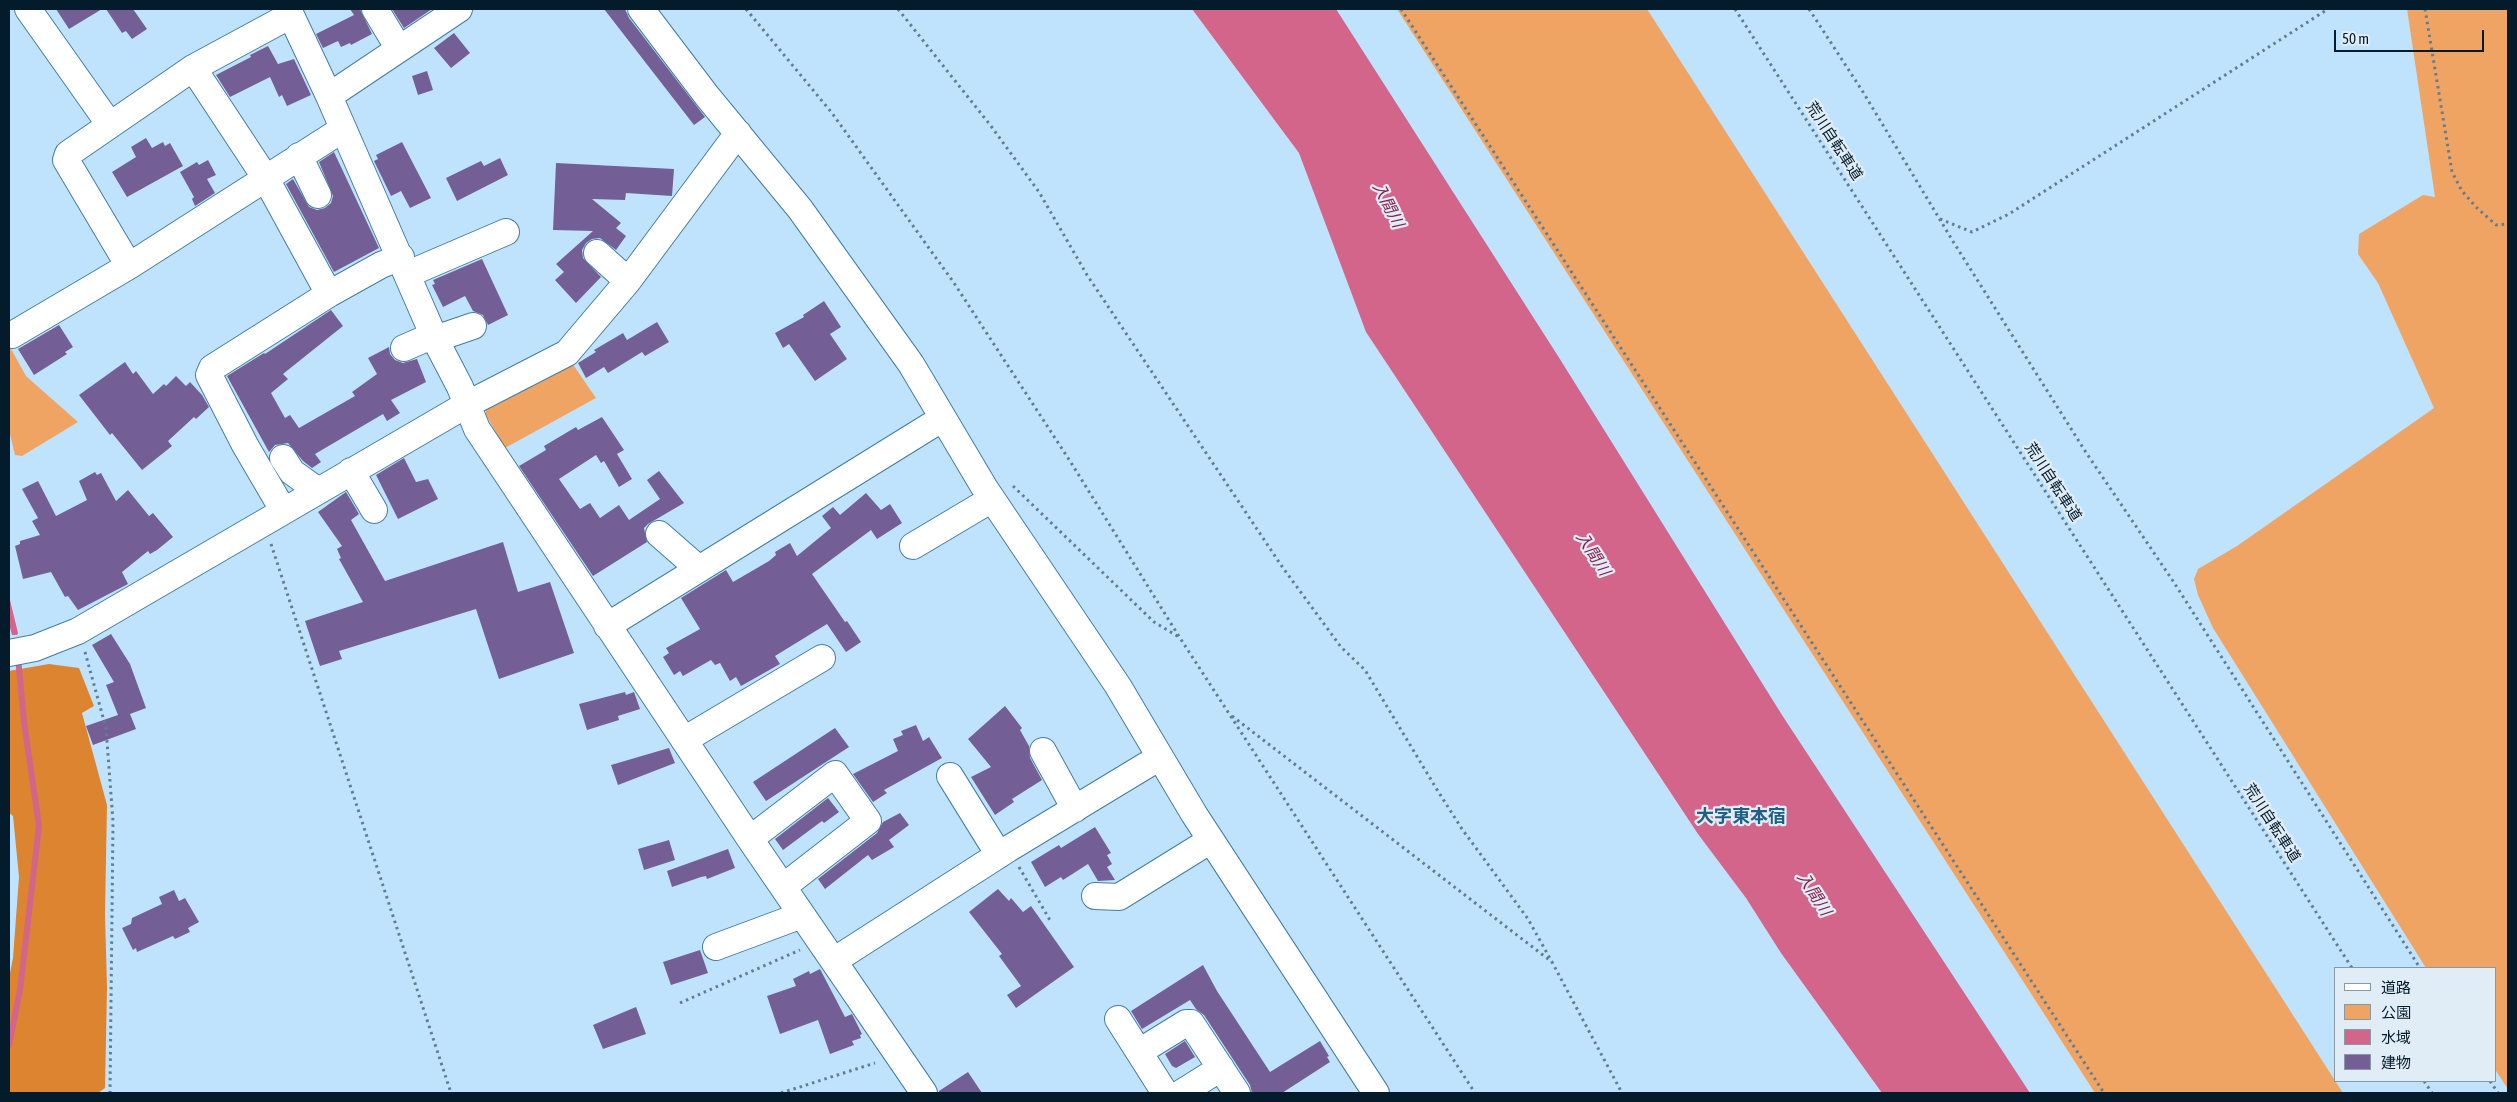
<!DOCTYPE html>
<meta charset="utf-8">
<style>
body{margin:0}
#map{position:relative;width:2517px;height:1102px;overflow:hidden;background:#c0e3fd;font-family:"Asap Condensed","Noto Sans JP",sans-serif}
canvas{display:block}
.frame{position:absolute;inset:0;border:10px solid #031b2b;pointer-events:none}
.legend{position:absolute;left:2334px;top:967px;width:162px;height:115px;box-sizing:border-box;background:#e1edf6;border:1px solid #8899a5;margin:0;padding:6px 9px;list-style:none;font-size:15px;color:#031b2b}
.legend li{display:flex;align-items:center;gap:10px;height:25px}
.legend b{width:25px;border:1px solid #8899a5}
.scale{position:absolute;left:2334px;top:30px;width:150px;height:22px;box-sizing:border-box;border:2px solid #031b2b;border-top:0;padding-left:6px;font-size:15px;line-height:18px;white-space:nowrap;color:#031b2b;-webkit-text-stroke:4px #e1edf6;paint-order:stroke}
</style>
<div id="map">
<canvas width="2517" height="1102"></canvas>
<div class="frame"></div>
<ul class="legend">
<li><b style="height:6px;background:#fff"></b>道路</li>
<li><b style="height:14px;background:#f0a463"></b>公園</li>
<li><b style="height:14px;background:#d3658b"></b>水域</li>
<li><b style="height:14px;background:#735f95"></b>建物</li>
</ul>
<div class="scale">50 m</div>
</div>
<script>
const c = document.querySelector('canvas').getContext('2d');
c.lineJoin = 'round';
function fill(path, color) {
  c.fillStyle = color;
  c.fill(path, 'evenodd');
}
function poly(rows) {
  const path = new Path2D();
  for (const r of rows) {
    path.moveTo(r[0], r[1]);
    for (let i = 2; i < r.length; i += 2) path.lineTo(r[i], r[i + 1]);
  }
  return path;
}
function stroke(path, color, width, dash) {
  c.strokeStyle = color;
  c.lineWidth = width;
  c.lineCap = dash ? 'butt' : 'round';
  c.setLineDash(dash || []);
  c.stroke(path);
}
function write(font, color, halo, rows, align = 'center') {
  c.font = font + ' "Asap Condensed","Noto Sans JP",sans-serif';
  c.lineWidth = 4.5;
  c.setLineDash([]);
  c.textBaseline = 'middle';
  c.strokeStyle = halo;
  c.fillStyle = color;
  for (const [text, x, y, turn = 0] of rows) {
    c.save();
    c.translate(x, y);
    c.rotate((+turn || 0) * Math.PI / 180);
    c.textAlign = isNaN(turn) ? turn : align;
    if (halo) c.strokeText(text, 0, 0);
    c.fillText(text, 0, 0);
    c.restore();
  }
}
const green = poly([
 [1397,9,1647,9,2343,1093,2095,1093],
 [2407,9,2508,9,2508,1089,2496,1071,2496,968,2426,968,2213,628,2198,595,2194,579,2198,569,2237,546,2434,408,2378,283,2358,254,2359,234,2423,195,2435,197],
 [10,347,26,376,78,422,22,456,15,455,9,430],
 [572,363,596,398,505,448,486,415,486,408]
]);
const forest = poly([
 [49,664,79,668,94,706,82,713,107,805,105,914,107,988,105,1088,98,1093,9,1093,9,978,13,958,19,877,13,816,9,813,9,671]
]);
const water = poly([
 [1192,9,1336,9,1558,356,1782,715,2030,1093,1882,1093,1781,953,1746,898,1698,834,1366,332,1299,153],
 [9,596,18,633,17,635,12,635,9,624]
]);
const stream = poly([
 [9,1045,20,990,39,826,24,722,18,657]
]);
const building = poly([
 [56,9,102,9,69,29],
 [106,9,133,9,147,29,132,39,126,31,122,33],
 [350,9,360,9,372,34,351,45,350,43,341,47,338,41,323,48,316,34,354,15],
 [392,9,432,9,404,28],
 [604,9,625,9,629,18,705,117,694,125],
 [454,33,470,53,451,68,434,48],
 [268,46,278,64,294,59,311,95,287,106,282,95,279,97,270,77,230,97,216,75,251,57,250,55],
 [427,71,433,90,418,95,412,76],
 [146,138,152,148,163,142,165,146,170,143,183,166,127,197,112,172,136,157,131,147],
 [402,142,431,198,410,208,401,191,391,196,374,161,378,159,376,155],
 [334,152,379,248,334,272,286,184,293,179,309,207,317,210,325,208,331,203,333,196,319,162],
 [500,158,508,175,457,201,446,178,481,161,484,166],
 [208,160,216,175,207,179,215,193,195,206,192,199,194,197,180,172,197,162,199,165],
 [556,163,674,169,672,196,626,193,625,200,592,199,621,223,616,228,626,236,616,250,600,238,592,239,586,243,582,250,583,258,601,277,576,303,555,280,564,272,556,264,593,231,553,230],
 [482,259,508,315,488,325,483,315,473,311,465,296,443,307,432,285,435,284,433,280],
 [824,301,841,327,830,334,847,359,815,381,789,344,783,348,775,333,804,317,803,315],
 [331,310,343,326,283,374,288,379,271,393,285,418,290,415,299,428,355,396,352,392,377,374,368,358,389,347,390,354,395,360,403,363,417,359,426,382,391,400,400,413,387,421,383,414,315,454,321,462,312,468,303,461,288,443,275,445,269,452,227,376,264,353,265,354],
 [657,322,669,342,645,356,642,352,608,373,604,367,586,378,578,363,596,352,594,350,623,333,627,340],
 [59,325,73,347,65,352,67,354,34,375,18,349],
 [125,362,133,374,136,371,153,394,164,384,166,386,176,376,186,386,190,382,202,395,209,407,196,419,194,417,168,441,172,446,142,470,112,433,110,435,79,395],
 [602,417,624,450,617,454,632,479,619,487,604,461,601,463,596,455,559,479,580,509,590,503,600,518,619,505,629,520,660,499,647,480,659,471,684,503,648,524,644,528,647,542,593,576,519,466,546,450,544,446,576,427,578,430],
 [404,458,416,482,428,479,438,499,398,519,376,475],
 [95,472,97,475,101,473,116,501,128,490,149,516,153,513,173,537,157,550,150,554,148,551,122,572,128,584,78,610,68,596,65,597,51,572,23,579,15,546,20,544,20,541,40,535,32,521,38,518,22,489,38,481,56,516,87,500,79,481],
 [346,492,359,514,351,520,385,581,503,542,518,592,550,582,574,653,499,679,476,609,339,651,342,659,320,666,305,621,363,602,339,559,341,558,337,549,342,546,318,512],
 [866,493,881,510,890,504,902,523,877,539,871,530,812,574,845,622,847,621,861,642,846,652,827,624,775,656,780,664,741,686,736,677,730,681,720,663,715,665,711,660,683,676,680,671,674,675,663,657,669,653,666,648,700,629,681,598,726,570,733,582,769,561,776,555,775,552,790,543,797,556,831,528,822,516,833,507,840,515],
 [111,634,130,664,146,708,130,714,136,729,93,745,86,726,118,715,106,685,114,682,92,645],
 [625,692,626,695,634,692,640,709,618,716,619,720,587,730,579,704],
 [1005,706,1022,728,1020,730,1029,746,1030,758,1042,780,1012,799,1014,802,995,815,971,777,991,767,968,739],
 [916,725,923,741,929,737,942,758,884,790,887,793,873,802,853,774,898,751,893,739,903,735,901,731],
 [835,728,849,747,766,801,753,782],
 [669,748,675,763,618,785,611,765],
 [828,798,839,812,824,823,822,821,783,850,775,839],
 [900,813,909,825,889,840,894,847,872,860,868,855,825,889,818,879,877,833,883,822],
 [1095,827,1111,853,1107,855,1112,864,1107,867,1115,880,1098,881,1088,864,1063,880,1061,877,1045,887,1031,862,1059,845,1061,848],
 [669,840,675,860,644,870,638,849],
 [728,849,735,868,707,879,706,876,701,877,672,887,667,871],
 [998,889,1009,901,1011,898,1023,912,1031,906,1074,967,1016,1008,1007,995,1021,986,999,956,1002,954,969,912],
 [174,890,179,901,185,898,199,922,188,928,190,932,175,939,173,936,137,952,136,948,133,950,122,928,131,924,132,918,162,904,159,897],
 [700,950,708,973,671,985,663,962],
 [1203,965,1217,991,1270,1072,1320,1041,1329,1056,1327,1057,1330,1062,1282,1093,1252,1093,1250,1085,1204,1015,1196,1009,1190,1000,1142,1029,1131,1011],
 [820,969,845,1017,852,1014,862,1034,860,1035,861,1038,852,1041,854,1045,830,1054,818,1020,780,1034,767,996,796,986,793,979,809,971,810,974],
 [636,1007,646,1034,603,1049,593,1025],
 [1185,1041,1195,1057,1176,1068,1172,1066,1165,1054],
 [968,1072,982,1093,939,1093,939,1091]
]);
const path = poly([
 [746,9,832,113,954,283,1070,461,1180,638,1475,1093],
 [898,9,991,126,1039,192,1087,275,1283,568,1341,647,1365,670,1436,788,1462,829,1528,919,1552,962],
 [1401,9,2104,1093],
 [1735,9,2352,968],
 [1809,9,1863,92,1954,243,2087,454,2173,581,2420,968],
 [2425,9,2452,172,2462,191,2476,207,2496,225,2508,224],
 [1940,219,1972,232,2009,214,2328,9],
 [1013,486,1154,622,1179,637],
 [271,544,451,1093],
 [85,652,106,728,113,821,110,1093],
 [1232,716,1552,962,1622,1093],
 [1019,867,1051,922],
 [680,1003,800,950],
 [2424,1081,2432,1093],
 [2490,1081,2498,1093],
 [781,1093,875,1063]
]);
const minor = poly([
 [28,9,110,125],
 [288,9,329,96,435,339,460,387,477,429,750,839,924,1093],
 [375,9,399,49],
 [641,9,707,96,800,209,911,364,984,487,1118,686,1194,814,1376,1093],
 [193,68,265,177,329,294],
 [329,96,459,9],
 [299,156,318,195],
 [597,253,628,281],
 [129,266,343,129],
 [408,274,506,232],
 [12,335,129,266,66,160,68,154,193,68,291,15],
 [435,339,473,326],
 [404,348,434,335],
 [283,458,292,472,317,490],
 [351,471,374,510],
 [283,510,245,445,209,375,212,368,329,294,381,265,401,257],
 [659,534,699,569],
 [913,546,992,499],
 [607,626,943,418],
 [9,653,35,648,78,631,466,405,567,353,628,281,738,133],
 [684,740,822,658],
 [1043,751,1075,809],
 [950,776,999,855],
 [750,839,835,774,868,821,783,887],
 [1095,896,1119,897,1211,840],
 [716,947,802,915],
 [835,960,1008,849,1160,757],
 [1118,1019,1165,1093],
 [1139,1052,1186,1023,1191,1023,1237,1093],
 [1181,1093,1221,1068]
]);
const streetNames = [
 ["荒川自転車道",1834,141,57],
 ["荒川自転車道",2053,482,57],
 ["荒川自転車道",2272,823,57]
];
const waterNames = [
 ["入間川",1388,205,63],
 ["入間川",1593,554,57],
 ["入間川",1814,894,57]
];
const quarterNames = [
 ["大字東本宿",1741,816]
];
fill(green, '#f0a463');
fill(forest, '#dc8430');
fill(water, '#d3658b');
stroke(stream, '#d3658b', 6);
fill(building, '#735f95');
stroke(minor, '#437da4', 28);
stroke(path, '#607d92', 3, [2.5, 4]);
stroke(minor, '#fff', 26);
write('15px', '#031b2b', '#e1edf6', streetNames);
write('italic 16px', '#84204a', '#e1edf6', waterNames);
write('bold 18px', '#215e83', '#e1edf6', quarterNames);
</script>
